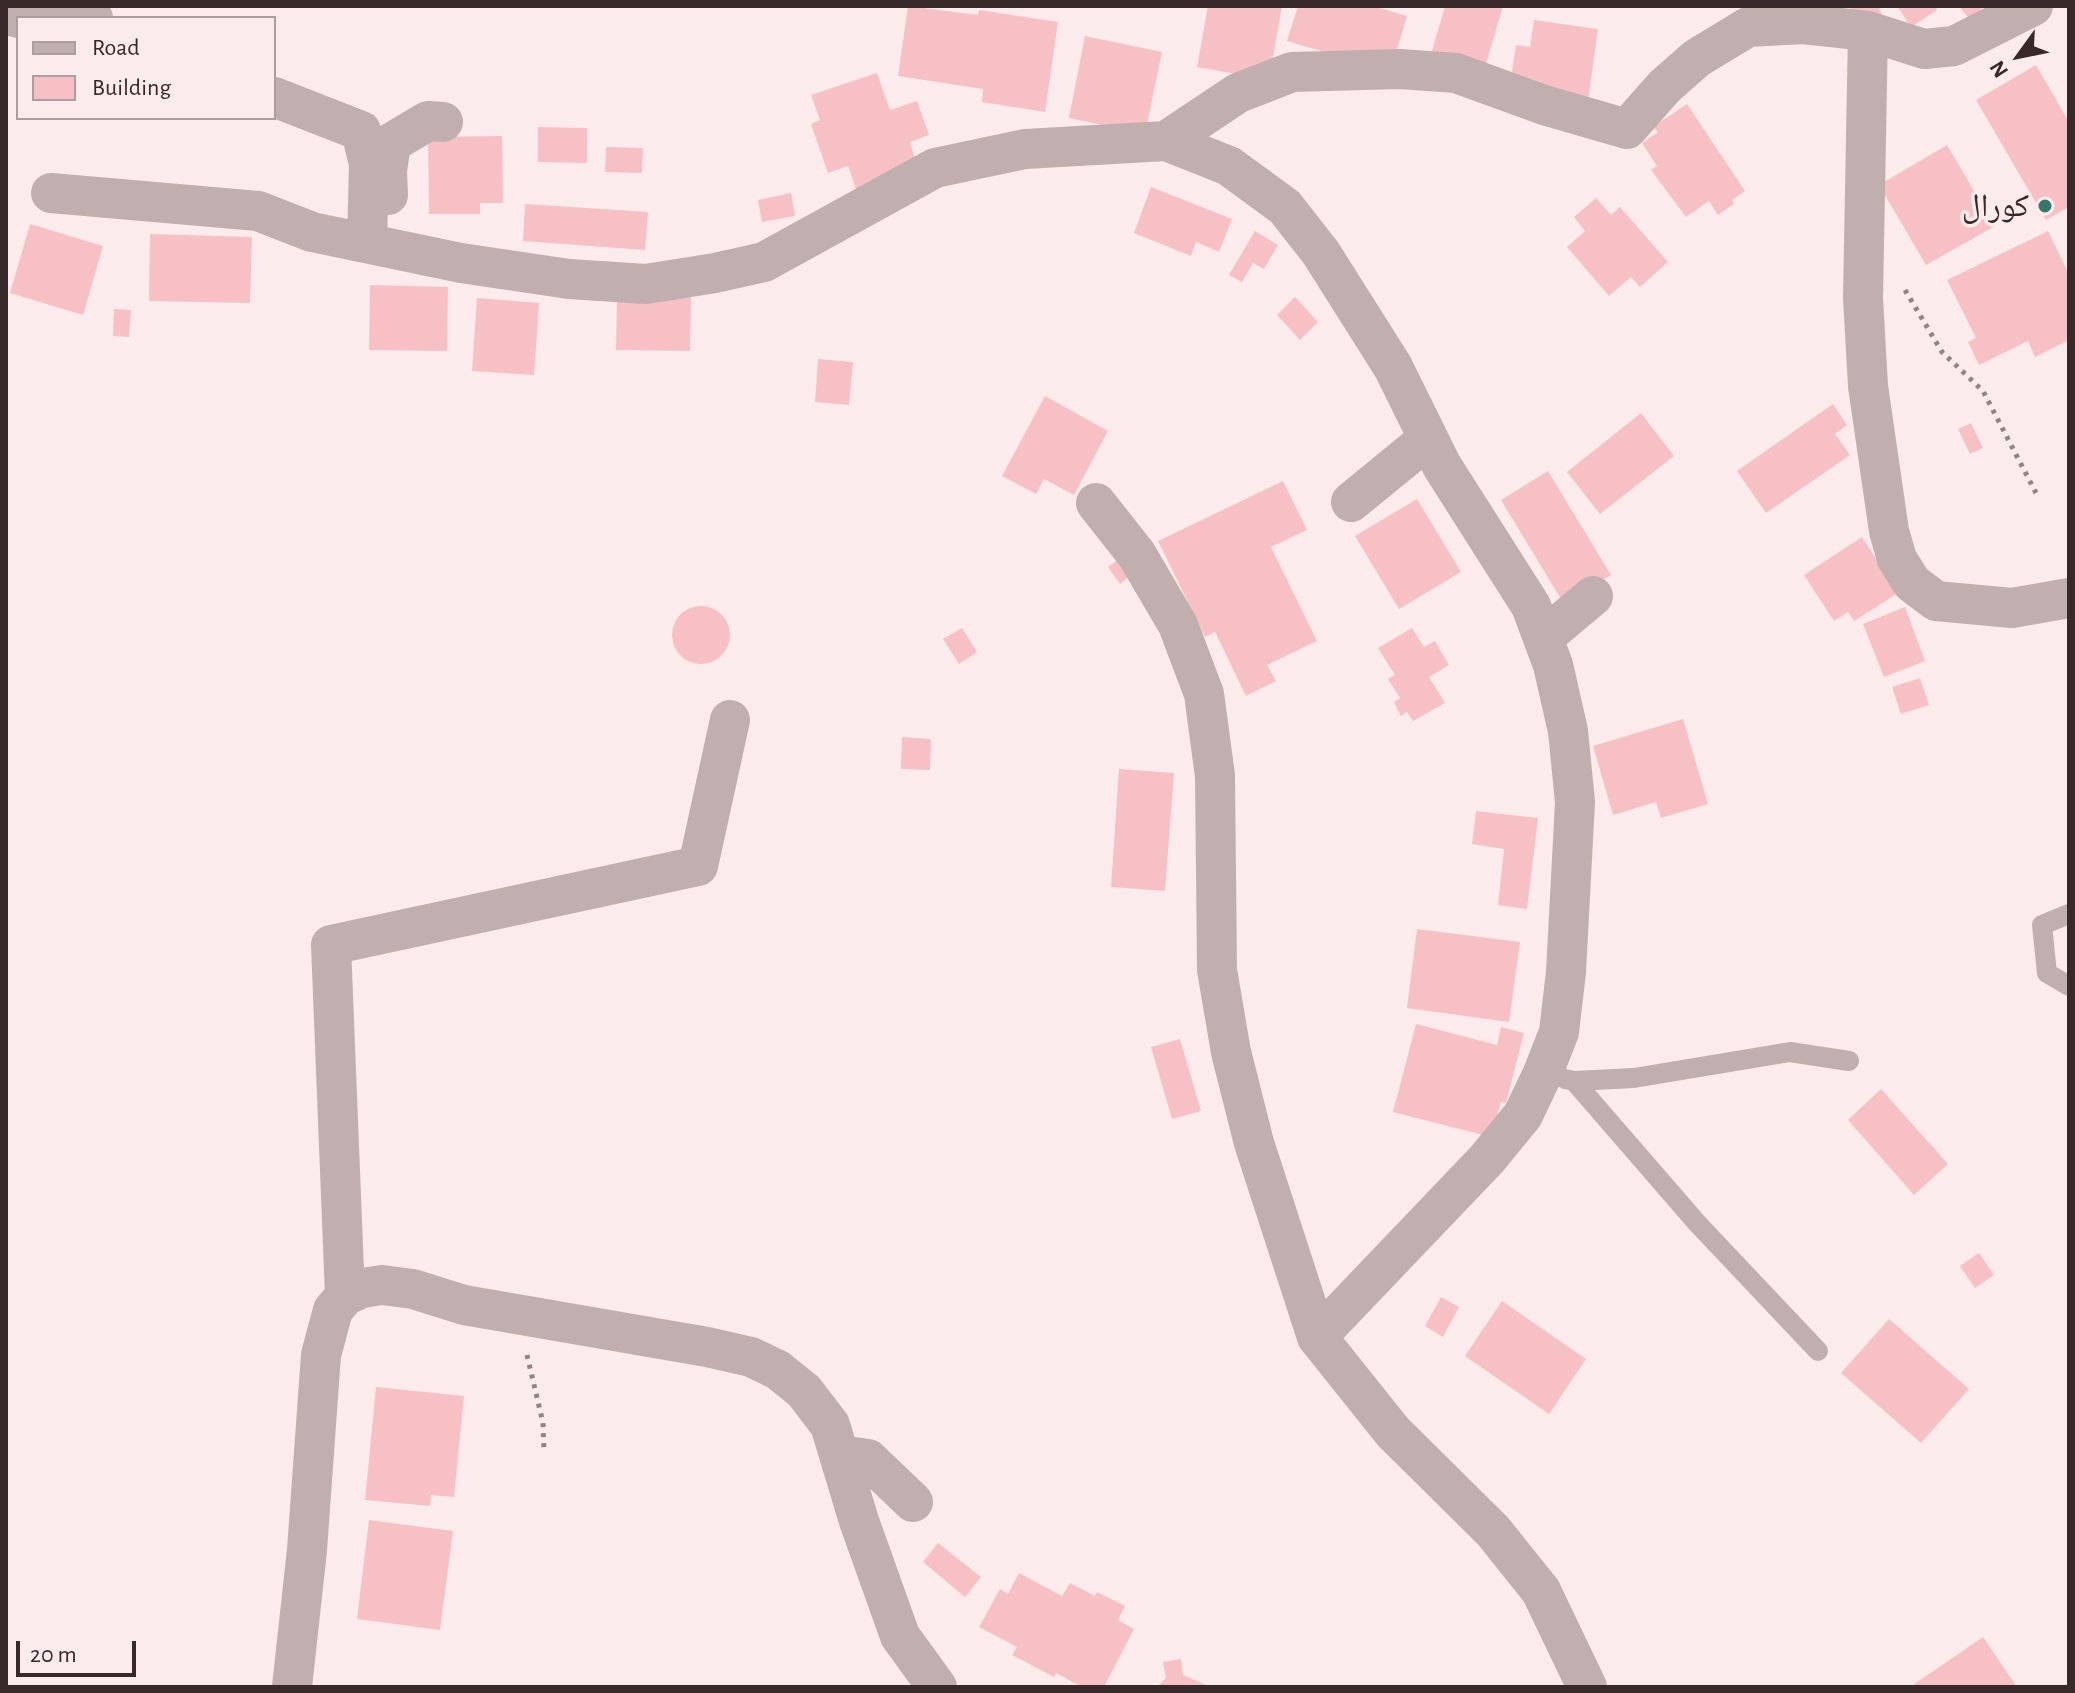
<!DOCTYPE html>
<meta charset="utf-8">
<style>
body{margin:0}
#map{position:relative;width:2075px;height:1693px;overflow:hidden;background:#fcebec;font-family:"Alegreya Sans",sans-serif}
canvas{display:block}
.frame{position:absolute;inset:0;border:8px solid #372829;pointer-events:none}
.legend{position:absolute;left:16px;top:16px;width:260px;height:104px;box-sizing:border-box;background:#fcebec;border:2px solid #ad9d9e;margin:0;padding:10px 14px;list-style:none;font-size:24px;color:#372829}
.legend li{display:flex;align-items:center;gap:16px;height:40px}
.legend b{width:40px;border:2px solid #ad9d9e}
.north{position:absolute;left:1979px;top:16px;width:80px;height:80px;-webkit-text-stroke:6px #fcebec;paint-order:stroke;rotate:237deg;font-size:22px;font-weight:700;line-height:32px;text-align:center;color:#372829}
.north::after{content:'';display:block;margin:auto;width:28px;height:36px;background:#372829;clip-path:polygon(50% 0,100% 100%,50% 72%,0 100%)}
.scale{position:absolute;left:16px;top:1641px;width:120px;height:36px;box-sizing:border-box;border:4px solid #372829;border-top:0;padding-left:10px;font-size:24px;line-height:28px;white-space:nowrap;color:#372829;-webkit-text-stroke:6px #fcebec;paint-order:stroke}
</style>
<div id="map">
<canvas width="2075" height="1693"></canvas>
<div class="frame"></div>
<ul class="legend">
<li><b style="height:10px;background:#c1afb0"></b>Road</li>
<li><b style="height:22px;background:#f6c0c4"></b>Building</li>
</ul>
<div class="north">N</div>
<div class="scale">20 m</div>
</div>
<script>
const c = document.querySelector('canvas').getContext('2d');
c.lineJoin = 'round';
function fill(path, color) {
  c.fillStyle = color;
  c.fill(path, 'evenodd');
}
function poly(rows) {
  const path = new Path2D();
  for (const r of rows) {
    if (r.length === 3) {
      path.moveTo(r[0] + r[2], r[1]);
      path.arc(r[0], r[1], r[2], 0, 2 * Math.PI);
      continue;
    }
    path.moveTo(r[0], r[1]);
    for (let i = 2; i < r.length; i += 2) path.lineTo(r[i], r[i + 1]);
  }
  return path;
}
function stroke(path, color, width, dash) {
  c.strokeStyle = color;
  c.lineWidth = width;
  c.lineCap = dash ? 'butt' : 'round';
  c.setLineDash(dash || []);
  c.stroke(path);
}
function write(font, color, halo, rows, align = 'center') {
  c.font = font + ' "Alegreya Sans","Noto Naskh Arabic",sans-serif';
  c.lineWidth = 7;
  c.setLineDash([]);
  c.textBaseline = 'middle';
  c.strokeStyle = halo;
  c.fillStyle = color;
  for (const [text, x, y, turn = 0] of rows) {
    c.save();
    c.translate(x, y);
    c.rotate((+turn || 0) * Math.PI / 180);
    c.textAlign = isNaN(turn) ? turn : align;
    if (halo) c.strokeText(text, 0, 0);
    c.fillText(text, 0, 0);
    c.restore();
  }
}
const building = poly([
 [908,6,978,15,979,10,1058,22,1045,112,982,102,983,89,898,76],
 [1208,6,1282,6,1269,80,1197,67],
 [1298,6,1373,6,1407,16,1393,63,1356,61,1287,41],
 [1445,6,1503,6,1483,74,1430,58],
 [1849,6,1878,6,1882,14,1861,26],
 [1897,6,1935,6,1937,10,1911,27],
 [1959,6,2003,6,1990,16,1984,7,1969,19],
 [1534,20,1598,29,1588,101,1509,90,1516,45,1530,47],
 [1085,36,1162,52,1145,134,1069,118],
 [2036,65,2069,122,2069,207,2046,220,1976,100],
 [877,73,890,110,917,101,929,135,910,142,918,168,856,189,848,166,828,173,811,124,820,120,811,95],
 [1687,104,1745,191,1732,200,1734,204,1718,215,1709,201,1686,217,1651,170,1657,166,1642,143,1658,132,1653,127],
 [538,127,587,128,587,163,538,162],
 [502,136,503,203,480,203,480,214,429,214,428,137],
 [1947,145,1995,226,1926,265,1879,185],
 [606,147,643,148,642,173,605,172],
 [1151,187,1232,219,1219,252,1196,242,1191,256,1134,233],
 [791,193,795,216,762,222,758,200],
 [1596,198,1611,215,1620,207,1668,262,1640,287,1631,277,1609,296,1567,247,1585,231,1574,217],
 [525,204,648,212,645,250,523,241],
 [30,224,103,246,83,315,10,293],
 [1255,231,1278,245,1264,269,1253,263,1242,282,1229,275],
 [2048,231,2069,274,2069,340,2035,357,2028,341,1979,365,1968,342,1976,338,1947,280],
 [150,234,252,237,250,303,149,301],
 [370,285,448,287,447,351,369,350],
 [617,295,691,296,690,351,616,350],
 [1295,297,1318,322,1300,340,1277,315],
 [477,298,539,303,534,375,472,371],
 [114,309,131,310,129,337,113,336],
 [818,359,853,362,849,405,815,402],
 [1045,396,1108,431,1074,495,1044,479,1036,494,1002,476],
 [1833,404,1847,425,1835,434,1850,455,1766,513,1737,471],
 [1641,413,1674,456,1600,514,1567,472],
 [1971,423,1983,448,1970,454,1958,429],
 [1548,471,1611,575,1564,604,1501,500],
 [1283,481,1307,530,1271,547,1317,641,1267,665,1276,681,1246,696,1215,632,1205,637,1158,541],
 [1417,499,1461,572,1399,609,1355,536],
 [1862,537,1898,593,1854,621,1848,612,1834,621,1804,575],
 [1125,554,1137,571,1120,584,1108,567],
 [701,635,29],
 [1905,607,1925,661,1884,677,1863,624],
 [962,628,977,652,959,664,943,639],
 [1412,628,1424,647,1435,641,1449,665,1429,677,1445,703,1413,721,1407,712,1401,716,1394,702,1400,698,1388,679,1395,675,1378,648],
 [1920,678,1929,705,1901,714,1892,687],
 [1683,719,1708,804,1661,818,1656,802,1613,815,1593,746],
 [902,737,931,739,930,770,901,769],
 [1119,769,1174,773,1165,891,1111,887],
 [1476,811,1538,818,1527,909,1498,905,1504,849,1472,844],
 [1417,929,1520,942,1509,1022,1407,1008],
 [1416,1024,1497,1045,1501,1027,1524,1033,1506,1103,1501,1102,1491,1137,1393,1112],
 [1180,1039,1201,1111,1172,1119,1151,1047],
 [1881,1089,1948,1164,1914,1195,1848,1120],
 [1979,1253,1994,1275,1975,1288,1960,1266],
 [1441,1297,1459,1307,1443,1337,1425,1326],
 [1502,1301,1586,1359,1549,1414,1465,1356],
 [1889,1319,1969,1389,1921,1443,1841,1373],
 [376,1387,464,1396,454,1497,431,1495,430,1506,365,1500],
 [369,1520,453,1531,440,1630,357,1619],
 [938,1543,981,1577,965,1597,923,1562],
 [1019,1573,1062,1596,1070,1583,1095,1596,1097,1592,1125,1606,1118,1620,1134,1629,1104,1687,1082,1687,1056,1673,1054,1677,1012,1655,1017,1647,979,1627,1000,1589,1008,1594],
 [1983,1637,2017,1687,1910,1687],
 [1181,1659,1183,1675,1211,1687,1157,1687,1166,1678,1163,1662]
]);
const path = poly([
 [1905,290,1942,352,1983,391,2036,493],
 [527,1355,543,1423,544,1453]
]);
const lane = poly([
 [2069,914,2042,925,2047,973,2069,986],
 [1565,1079,1574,1081,1634,1078,1790,1052,1849,1061],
 [1574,1081,1697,1223,1818,1351]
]);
const street = poly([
 [6,15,19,18],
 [42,18,79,14,93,18],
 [1868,31,1863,298,1868,386,1889,531,1897,559,1912,583,1936,601,2012,608,2069,598],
 [274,97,361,131,369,164,367,243],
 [1166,141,1238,93,1292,72,1400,69,1456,73,1544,105,1627,129,1665,86,1697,58,1748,27,1803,24,1868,31,1924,49,1954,46,2033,6],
 [51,193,258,211,312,232,461,263,569,279,646,284,715,273,764,262,935,168,1025,149,1166,141,1229,166,1285,207,1321,253,1393,367,1442,466,1531,606,1553,665,1568,731,1575,802,1566,972,1559,1032,1543,1073,1523,1115,1487,1159,1317,1337],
 [388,195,387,171,391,143,428,121,443,122],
 [1351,502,1428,439],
 [1096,503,1137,555,1178,625,1204,694,1215,776,1217,970,1231,1052,1254,1143,1317,1337,1393,1432,1493,1531,1541,1591,1587,1687],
 [1543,638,1593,596],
 [345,1296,331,945,698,866,730,720],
 [840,1455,868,1459,913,1502],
 [292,1687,307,1550,321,1355,333,1310,345,1296,362,1288,382,1285,413,1289,464,1305,707,1347,751,1357,778,1370,804,1391,830,1425,859,1521,900,1636,937,1687]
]);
const markers = [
 [2045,206,8,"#34786c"]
];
const poiNames = [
 ["كورال",2029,206]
];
fill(building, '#f6c0c4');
stroke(path, '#938384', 5, [4, 6]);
stroke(lane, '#c1afb0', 20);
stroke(street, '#c1afb0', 40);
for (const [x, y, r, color] of markers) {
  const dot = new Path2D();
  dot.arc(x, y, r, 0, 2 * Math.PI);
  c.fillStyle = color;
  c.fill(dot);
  stroke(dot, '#fcebec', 3);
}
write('32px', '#372829', '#fcebec', poiNames, 'right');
</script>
